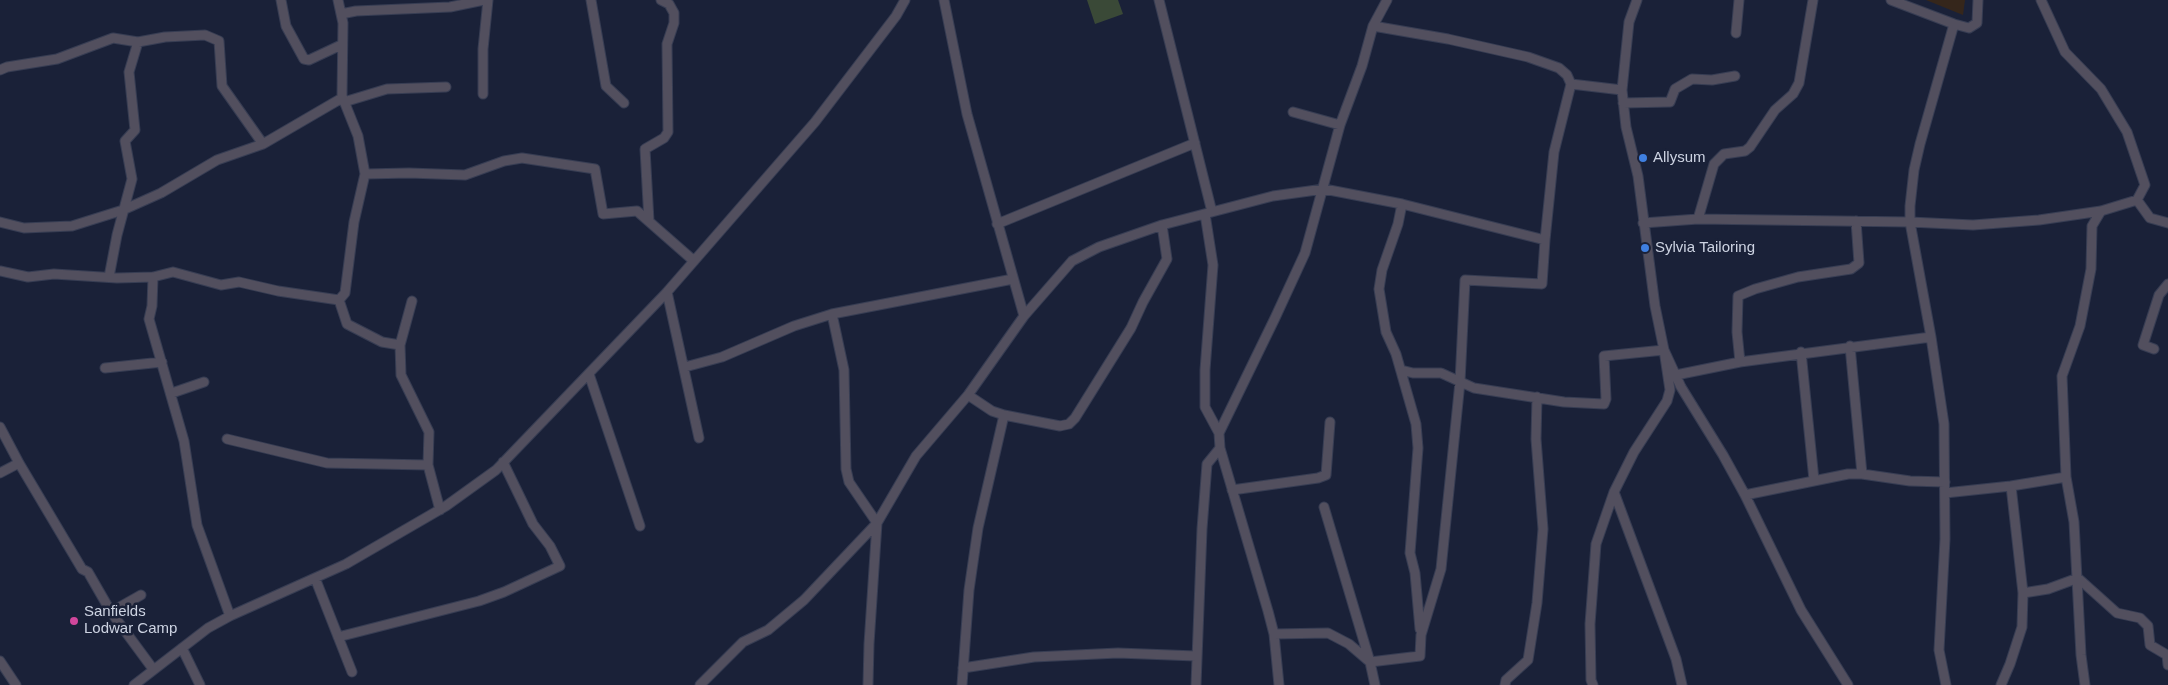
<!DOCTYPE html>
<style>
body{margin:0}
canvas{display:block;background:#1a2138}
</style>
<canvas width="2168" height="685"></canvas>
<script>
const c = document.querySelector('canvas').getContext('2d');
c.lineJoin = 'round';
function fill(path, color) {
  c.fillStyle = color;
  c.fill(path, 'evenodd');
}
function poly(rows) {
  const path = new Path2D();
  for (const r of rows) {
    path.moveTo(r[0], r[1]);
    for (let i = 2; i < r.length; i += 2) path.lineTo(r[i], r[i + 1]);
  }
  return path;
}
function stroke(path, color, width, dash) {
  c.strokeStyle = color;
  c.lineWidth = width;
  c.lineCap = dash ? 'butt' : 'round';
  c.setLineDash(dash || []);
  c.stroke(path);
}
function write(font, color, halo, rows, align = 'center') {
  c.font = font + ' Arial,sans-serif';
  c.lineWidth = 5;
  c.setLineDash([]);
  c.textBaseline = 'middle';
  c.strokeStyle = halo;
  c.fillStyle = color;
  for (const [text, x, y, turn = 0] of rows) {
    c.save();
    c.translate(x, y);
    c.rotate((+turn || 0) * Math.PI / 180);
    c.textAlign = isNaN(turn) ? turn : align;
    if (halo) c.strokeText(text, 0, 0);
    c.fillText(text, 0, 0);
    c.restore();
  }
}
const education = poly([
 [1926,0,1965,0,1963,15]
]);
const green = poly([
 [1087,0,1118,0,1123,14,1095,24]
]);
const minor = poly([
 [281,0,286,26,304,59,309,60,341,45],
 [591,0,606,86,624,103],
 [944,0,967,114,1024,316],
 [1159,0,1212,212],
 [1891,0,1954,24,1969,28,1977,23,1978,0],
 [2041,0,2065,52,2101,89,2127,132,2145,185,2137,200],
 [341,14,356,11,450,7,484,0],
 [1373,26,1448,39,1528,57,1559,68,1567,75,1571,84,1622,90,1626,127,1638,176,1655,306,1664,350,1681,387,1723,455,1745,495,1801,610,1848,685],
 [1736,33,1739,0],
 [0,70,7,67,57,59,113,38,138,42],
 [1622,90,1629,22,1637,0],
 [483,94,483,49,488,0],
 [344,102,387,89,446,87],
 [1623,103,1670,102,1675,89,1692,79,1712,80,1735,76],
 [1293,112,1340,125],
 [365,174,409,173,465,175,504,161,522,158,595,169,603,214,637,211,694,261],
 [1402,204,1398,224,1382,270,1379,289,1386,332,1396,354,1416,424,1418,448,1410,553,1415,573,1420,629],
 [1205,214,1213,265,1205,370,1205,407,1219,433],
 [1698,219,1714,164,1724,154,1745,151,1750,147,1775,110,1793,94,1799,83,1813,0],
 [649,221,645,149,664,138,668,132,667,44,674,23,674,13,669,4,661,0],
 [0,222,24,228,72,226,123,210,161,193,217,160,263,144],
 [1643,223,1698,219,1910,222,1973,225,2039,220,2101,211,2137,200,2150,218,2168,223],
 [997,224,1195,143],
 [0,271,28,277,54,274,117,278,153,277,173,272,221,285,239,282,278,291,339,300,345,293,354,222,365,174,358,136,342,96,343,23,338,0],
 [109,277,117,235,132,179,125,141,135,130,129,72,138,42,165,37,205,35,219,41,222,86,263,144,342,98],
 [153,277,152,306,149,319,184,441,197,525,230,616],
 [667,292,699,438],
 [339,300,347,324,382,342,400,345,412,301],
 [832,314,844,370,846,469,849,482,877,523,869,644,868,685],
 [400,345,401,375,429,432,428,465],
 [1850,346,1862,474],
 [2154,349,2143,345,2159,295,2168,284],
 [1801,352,1814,480],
 [1740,362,1737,332,1738,296,1755,289,1798,277,1851,269,1859,263,1856,221],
 [685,367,722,357,794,326,832,314,1013,279],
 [105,368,162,362],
 [1401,370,1413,373,1441,373,1474,388,1564,402,1604,404,1606,399,1604,356,1664,350,1670,390,1667,401,1634,452,1614,492,1596,544,1590,624,1591,680,1593,685],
 [589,374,640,526],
 [1676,375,1740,362,1931,337],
 [172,393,204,382],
 [1004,415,1060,426,1069,424,1075,418,1131,328,1143,302,1167,259,1162,225],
 [0,427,19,463,82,569,88,572,111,612,153,669],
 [227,439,327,463,428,465,440,510],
 [0,473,19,463],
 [2066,477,2074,522,2081,655,2085,685],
 [1232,490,1318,478,1326,475,1330,422],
 [1614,492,1676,659,1682,685],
 [1945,493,2011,486],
 [1745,495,1848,474,1862,474,1910,481,1945,482],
 [1324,507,1370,662,1375,685],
 [315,578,352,672],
 [2023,593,2048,589,2078,578,2117,613,2140,618,2148,626,2150,645,2167,655,2168,665],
 [111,612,141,595],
 [1274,634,1328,633,1349,644,1370,662,1420,656,1421,635,1441,569,1460,382,1465,280,1542,284,1545,240],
 [338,637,479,601,504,592,560,566,550,546,533,524,503,462],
 [182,648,200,685],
 [0,661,16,685],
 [963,668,1034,657,1118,653,1196,656],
 [134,685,208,628,230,616,346,564,446,506,496,470,667,292,815,122,896,16,905,0],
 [700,685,743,642,768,630,804,600,877,523,916,456,968,395,1024,316,1072,261,1099,247,1162,225,1273,196,1324,189,1402,204,1545,240,1554,152,1571,84],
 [962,685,969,590,978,528,1004,415,992,411,968,395],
 [1196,685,1202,529,1207,464,1220,448],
 [1279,685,1274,634,1268,611,1220,448,1219,433,1275,318,1305,253,1340,125,1362,66,1373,26,1387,0],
 [1505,685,1506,680,1528,660,1537,603,1543,529,1536,439,1537,397],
 [1946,685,1939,650,1945,539,1944,424,1931,337,1910,222,1910,206,1914,170,1920,144,1954,24],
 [2001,685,2010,664,2022,627,2023,593,2011,486,2066,477,2062,376,2080,326,2091,269,2092,226,2101,211]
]);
const markers = [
 [1643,158,5,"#3f7fe0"],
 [1645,248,5,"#3f7fe0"],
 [74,621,5,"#d1479c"]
];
const poiNames = [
 ["Allysum",1653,158],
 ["Sylvia Tailoring",1655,248],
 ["Sanfields",84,612],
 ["Lodwar Camp",84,629]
];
fill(education, '#35261b');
fill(green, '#3a4937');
stroke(minor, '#373d53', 11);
stroke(minor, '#524f5e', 9);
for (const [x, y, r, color] of markers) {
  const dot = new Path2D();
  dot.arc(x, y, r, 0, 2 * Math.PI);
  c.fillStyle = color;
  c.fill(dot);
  stroke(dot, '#1a2138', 2);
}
write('15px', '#cdd3e2', '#1a2138', poiNames, 'left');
</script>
